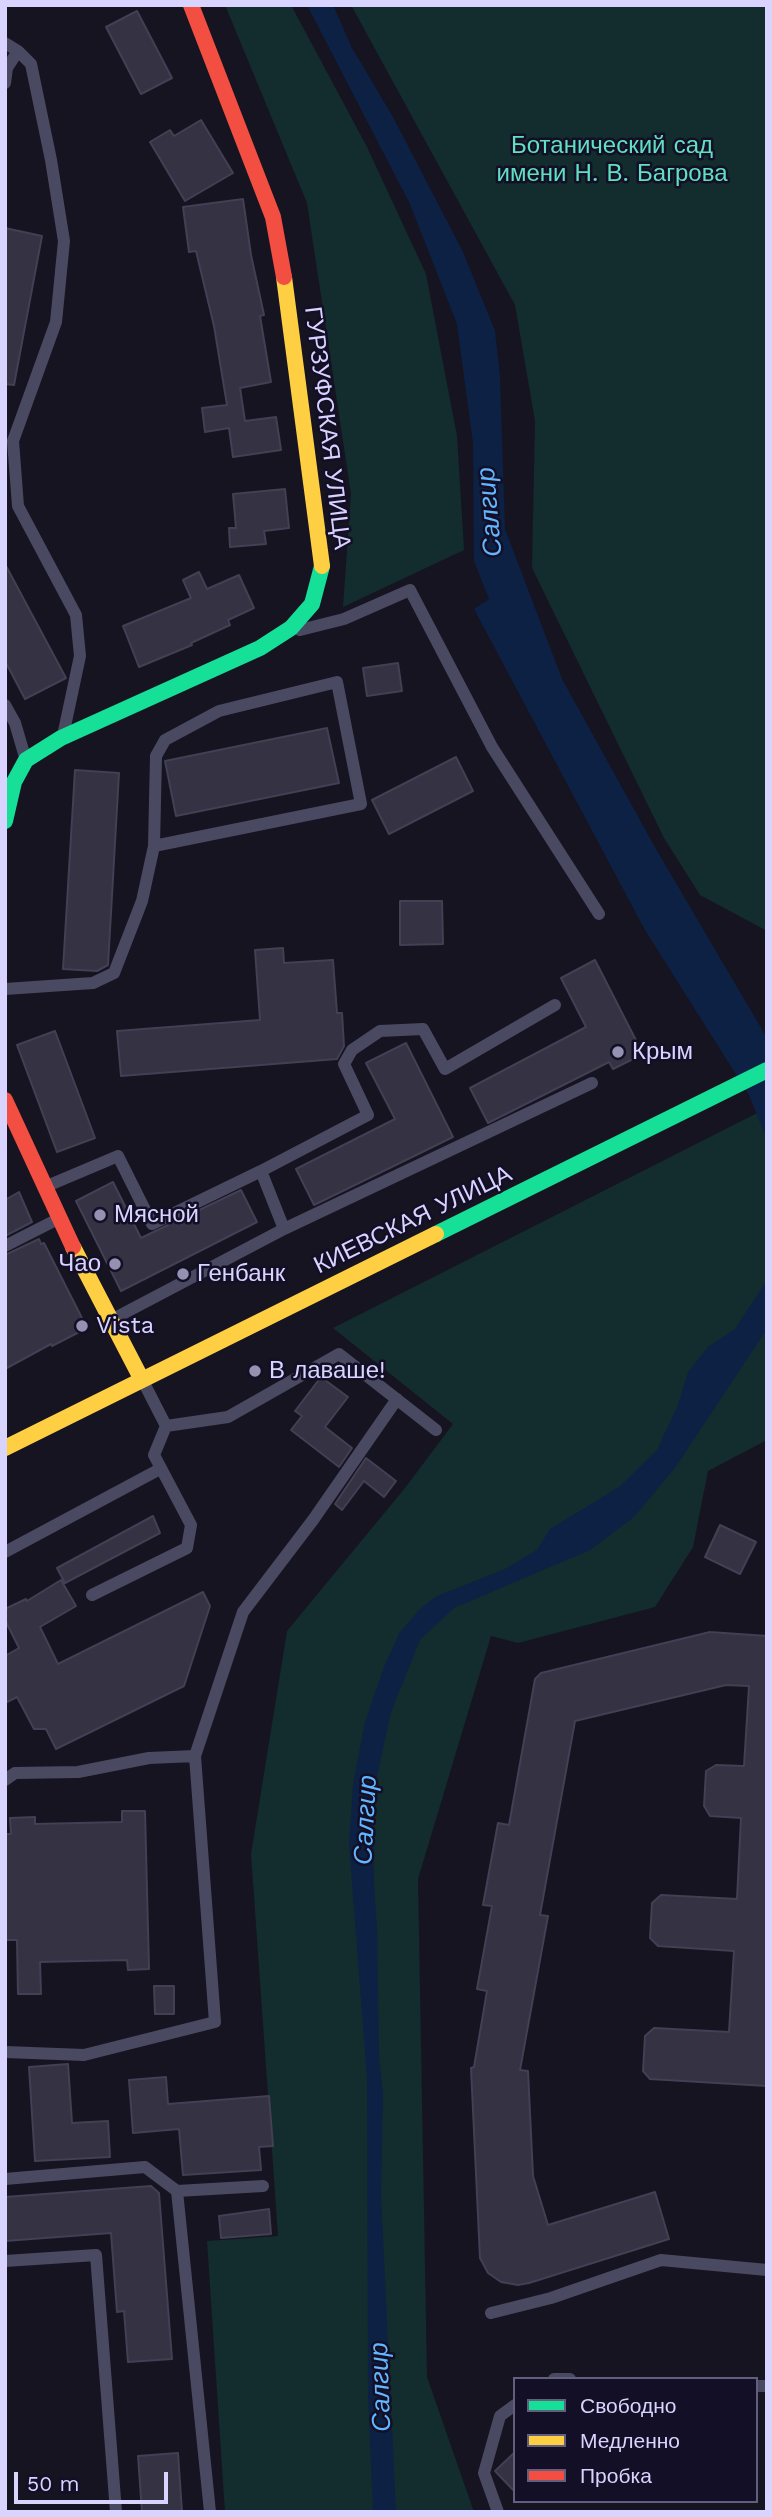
<!DOCTYPE html>
<meta charset="utf-8">
<style>
body{margin:0}
#map{position:relative;width:772px;height:2517px;overflow:hidden;background:#161421;font-family:"Work Sans",sans-serif}
canvas{display:block}
.frame{position:absolute;inset:0;border:7px solid #d9d4ff;pointer-events:none}
.legend{position:absolute;left:513px;top:2377px;width:245px;height:126px;box-sizing:border-box;background:#130f26;border:2px solid #625e7d;margin:0;padding:9px 12px;list-style:none;font-size:21px;color:#d9d4ff}
.legend li{display:flex;align-items:center;gap:14px;height:35px}
.legend b{width:35px;border:2px solid #625e7d}
.scale{position:absolute;left:14px;top:2472px;width:154px;height:32px;box-sizing:border-box;border:4px solid #d9d4ff;border-top:0;padding-left:9px;font-size:21px;line-height:24px;white-space:nowrap;color:#d9d4ff;-webkit-text-stroke:5px #130f26;paint-order:stroke}
</style>
<div id="map">
<canvas width="772" height="2517"></canvas>
<div class="frame"></div>
<ul class="legend">
<li><b style="height:9px;background:#16e098"></b>Свободно</li>
<li><b style="height:9px;background:#ffcf43"></b>Медленно</li>
<li><b style="height:9px;background:#f24e42"></b>Пробка</li>
</ul>
<div class="scale">50 m</div>
</div>
<script>
const c = document.querySelector('canvas').getContext('2d');
c.lineJoin = 'round';
function fill(path, color) {
  c.fillStyle = color;
  c.fill(path, 'evenodd');
}
function poly(rows) {
  const path = new Path2D();
  for (const r of rows) {
    path.moveTo(r[0], r[1]);
    for (let i = 2; i < r.length; i += 2) path.lineTo(r[i], r[i + 1]);
  }
  return path;
}
function stroke(path, color, width, dash) {
  c.strokeStyle = color;
  c.lineWidth = width;
  c.lineCap = dash ? 'butt' : 'round';
  c.setLineDash(dash || []);
  c.stroke(path);
}
function write(font, color, halo, rows, align = 'center') {
  c.font = font + ' "Work Sans",sans-serif';
  c.lineWidth = 5;
  c.setLineDash([]);
  c.textBaseline = 'middle';
  c.strokeStyle = halo;
  c.fillStyle = color;
  for (const [text, x, y, turn = 0] of rows) {
    c.save();
    c.translate(x, y);
    c.rotate((+turn || 0) * Math.PI / 180);
    c.textAlign = isNaN(turn) ? turn : align;
    if (halo) c.strokeText(text, 0, 0);
    c.fillText(text, 0, 0);
    c.restore();
  }
}
const green = poly([
 [225,5,291,5,367,147,426,274,457,436,464,550,343,607,351,494,307,203],
 [351,5,767,5,767,931,700,895,664,838,532,568,535,421,515,305],
 [767,1108,767,1440,708,1471,693,1547,655,1607,518,1643,491,1636,418,1879,427,2377,474,2512,225,2512,207,2241,278,2236,251,1854,287,1631,405,1488,453,1424,333,1328]
]);
const water = poly([
 [307,5,333,5,352,48,393,117,463,252,495,331,500,377,505,529,562,679,656,849,767,1038,767,1140,749,1095,645,930,474,609,489,599,474,561,473,443,457,324,410,204],
 [767,1280,767,1329,675,1468,634,1517,590,1550,454,1608,420,1640,391,1712,373,1795,374,1884,377,1929,379,2054,383,2094,381,2194,396,2512,373,2512,368,2393,367,2077,349,1844,353,1784,365,1722,384,1667,400,1632,420,1609,435,1597,505,1569,537,1550,550,1529,619,1487,657,1450,678,1405,688,1372,708,1347,735,1329]
]);
const building = poly([
 [137,11,172,78,141,94,106,27,137,11],
 [201,120,233,173,185,201,150,142,170,130,174,136,201,120],
 [243,199,251,255,264,315,260,316,271,382,240,388,245,421,276,417,281,450,233,457,229,428,205,432,202,408,227,405,214,326,196,251,189,252,183,207,243,199],
 [5,228,42,236,14,385,5,384,5,228],
 [285,489,289,528,264,531,266,544,230,547,229,528,236,528,233,494,285,489],
 [5,564,66,678,25,699,5,661,5,564],
 [199,572,207,589,239,575,254,608,228,620,230,625,191,643,192,645,139,667,123,626,191,598,183,580,199,572],
 [398,663,402,691,367,696,363,668,398,663],
 [327,728,339,783,176,816,165,761,327,728],
 [456,757,473,791,389,834,372,800,456,757],
 [75,770,119,773,108,965,97,971,63,969,75,770],
 [400,901,442,901,443,944,400,945,400,901],
 [283,948,284,963,333,960,337,1013,342,1013,344,1046,337,1059,121,1076,117,1031,260,1020,255,950,283,948],
 [595,960,643,1054,613,1069,609,1062,488,1123,470,1088,586,1027,561,978,595,960],
 [55,1031,95,1138,57,1152,17,1045,55,1031],
 [406,1043,453,1137,314,1205,296,1169,395,1119,366,1063,406,1043],
 [113,1182,141,1238,241,1190,257,1222,121,1291,76,1201,113,1182],
 [19,1192,32,1222,5,1236,5,1200,19,1192],
 [39,1239,41,1244,44,1243,87,1328,52,1346,51,1344,5,1369,5,1255,39,1239],
 [321,1377,348,1397,325,1427,352,1448,339,1467,291,1430,302,1416,295,1411,321,1377],
 [366,1458,396,1481,384,1497,364,1481,342,1510,335,1504,366,1458],
 [153,1516,160,1533,65,1583,57,1568,153,1516],
 [720,1525,756,1542,740,1574,705,1557,720,1525],
 [61,1580,76,1606,40,1627,58,1664,203,1592,210,1606,184,1686,56,1749,46,1729,34,1729,17,1697,5,1703,5,1656,19,1648,5,1620,5,1609,26,1599,27,1601,61,1580],
 [710,1632,767,1636,767,2086,650,2079,643,2071,645,2036,654,2028,729,2032,734,1951,658,1946,650,1938,652,1903,661,1895,737,1899,741,1818,710,1816,704,1806,706,1771,716,1765,744,1766,749,1686,726,1685,575,1721,540,1915,548,1916,520,2070,528,2071,533,2176,548,2225,655,2192,669,2239,529,2283,518,2285,501,2282,488,2273,480,2258,471,2068,474,2067,487,1991,477,1989,492,1906,483,1905,498,1823,509,1825,535,1679,541,1673,710,1632],
 [122,1811,145,1811,149,1969,128,1970,127,1960,40,1962,41,1994,18,1994,17,1940,5,1940,5,1834,11,1834,10,1818,35,1817,35,1824,122,1822,122,1811],
 [154,1986,174,1986,174,2014,155,2014,154,1986],
 [68,2064,72,2123,108,2121,110,2157,35,2161,29,2067,68,2064],
 [166,2077,168,2104,269,2096,273,2146,259,2147,261,2170,183,2175,179,2129,133,2133,129,2080,166,2077],
 [151,2186,159,2193,172,2359,128,2362,124,2311,117,2312,111,2233,5,2241,5,2197,151,2186],
 [269,2209,271,2234,221,2238,219,2216,269,2209],
 [515,2452,515,2492,495,2471,515,2452],
 [178,2453,182,2512,142,2512,138,2456,178,2453]
]);
const lane = poly([
 [5,43,18,51,31,64,51,160,64,241,56,322,13,441,18,506,76,615,80,656,64,731],
 [5,83,7,68,18,51],
 [300,630,344,619,410,590,492,747,599,914],
 [5,705,15,723,25,757],
 [5,989,93,983,114,973,142,901,154,846,156,756,165,740,219,711,337,682,361,804,154,846],
 [261,1171,284,1229],
 [47,1186,118,1156,152,1224,261,1171,368,1115,344,1064,352,1050,380,1031,423,1029,445,1069,555,1005],
 [5,1246,58,1219],
 [113,1319,284,1229,592,1083],
 [166,1426,228,1417,339,1354,436,1430],
 [5,1552,160,1469],
 [92,1595,187,1548,191,1525,154,1455,166,1426,144,1383],
 [5,1780,15,1773,78,1772,149,1758,195,1756],
 [5,2052,84,2055,215,2022,195,1756,243,1612,313,1520,397,1399],
 [5,2179,145,2167,177,2191,263,2186],
 [177,2191,210,2512],
 [5,2261,96,2255,116,2512],
 [491,2313,551,2298,661,2260,767,2270],
 [554,2379,570,2379],
 [756,2386,767,2386],
 [498,2512,484,2473,500,2416,515,2405]
]);
const fast = poly([
 [5,821,14,782,26,760,61,738,260,648,291,628,312,604,322,566],
 [436,1234,767,1070]
]);
const slow = poly([
 [284,277,322,566],
 [73,1247,142,1380],
 [5,1448,436,1234]
]);
const jam = poly([
 [191,5,273,217,284,277],
 [5,1100,73,1247]
]);
const markers = [
 [618,1052,7,"#9591b1"],
 [100,1215,7,"#9591b1"],
 [115,1264,7,"#9591b1"],
 [183,1274,7,"#9591b1"],
 [82,1326,7,"#9591b1"],
 [255,1371,7,"#9591b1"]
];
const parkNames = [
 ["Ботанический сад",612,146],
 ["имени Н. В. Багрова",612,174]
];
const streetNames = [
 ["ГУРЗУФСКАЯ УЛИЦА",327,428,83],
 ["КИЕВСКАЯ УЛИЦА",413,1220,-26]
];
const poiNames = [
 ["Крым",632,1052],
 ["Мясной",114,1215],
 ["Чао",101,1264,"right"],
 ["Генбанк",197,1274],
 ["Vista",96,1326],
 ["В лаваше!",269,1371]
];
const waterNames = [
 ["Салгир",490,512,-95],
 ["Салгир",366,1820,-87],
 ["Салгир",381,2387,-92]
];
fill(green, '#132c2d');
fill(water, '#0d2144');
fill(building, '#343243');
stroke(building, '#433f54', 2);
stroke(lane, '#4a4962', 12);
stroke(fast, '#16e098', 16);
stroke(slow, '#ffcf43', 16);
stroke(jam, '#f24e42', 16);
for (const [x, y, r, color] of markers) {
  const dot = new Path2D();
  dot.arc(x, y, r, 0, 2 * Math.PI);
  c.fillStyle = color;
  c.fill(dot);
  stroke(dot, '#130f26', 2.5);
}
write('24px', '#5fe0c0', '#130f26', parkNames);
write('24px', '#d9d4ff', '#130f26', streetNames);
write('24px', '#d9d4ff', '#130f26', poiNames, 'left');
write('italic 26px', '#62b6ff', '#130f26', waterNames);
</script>
